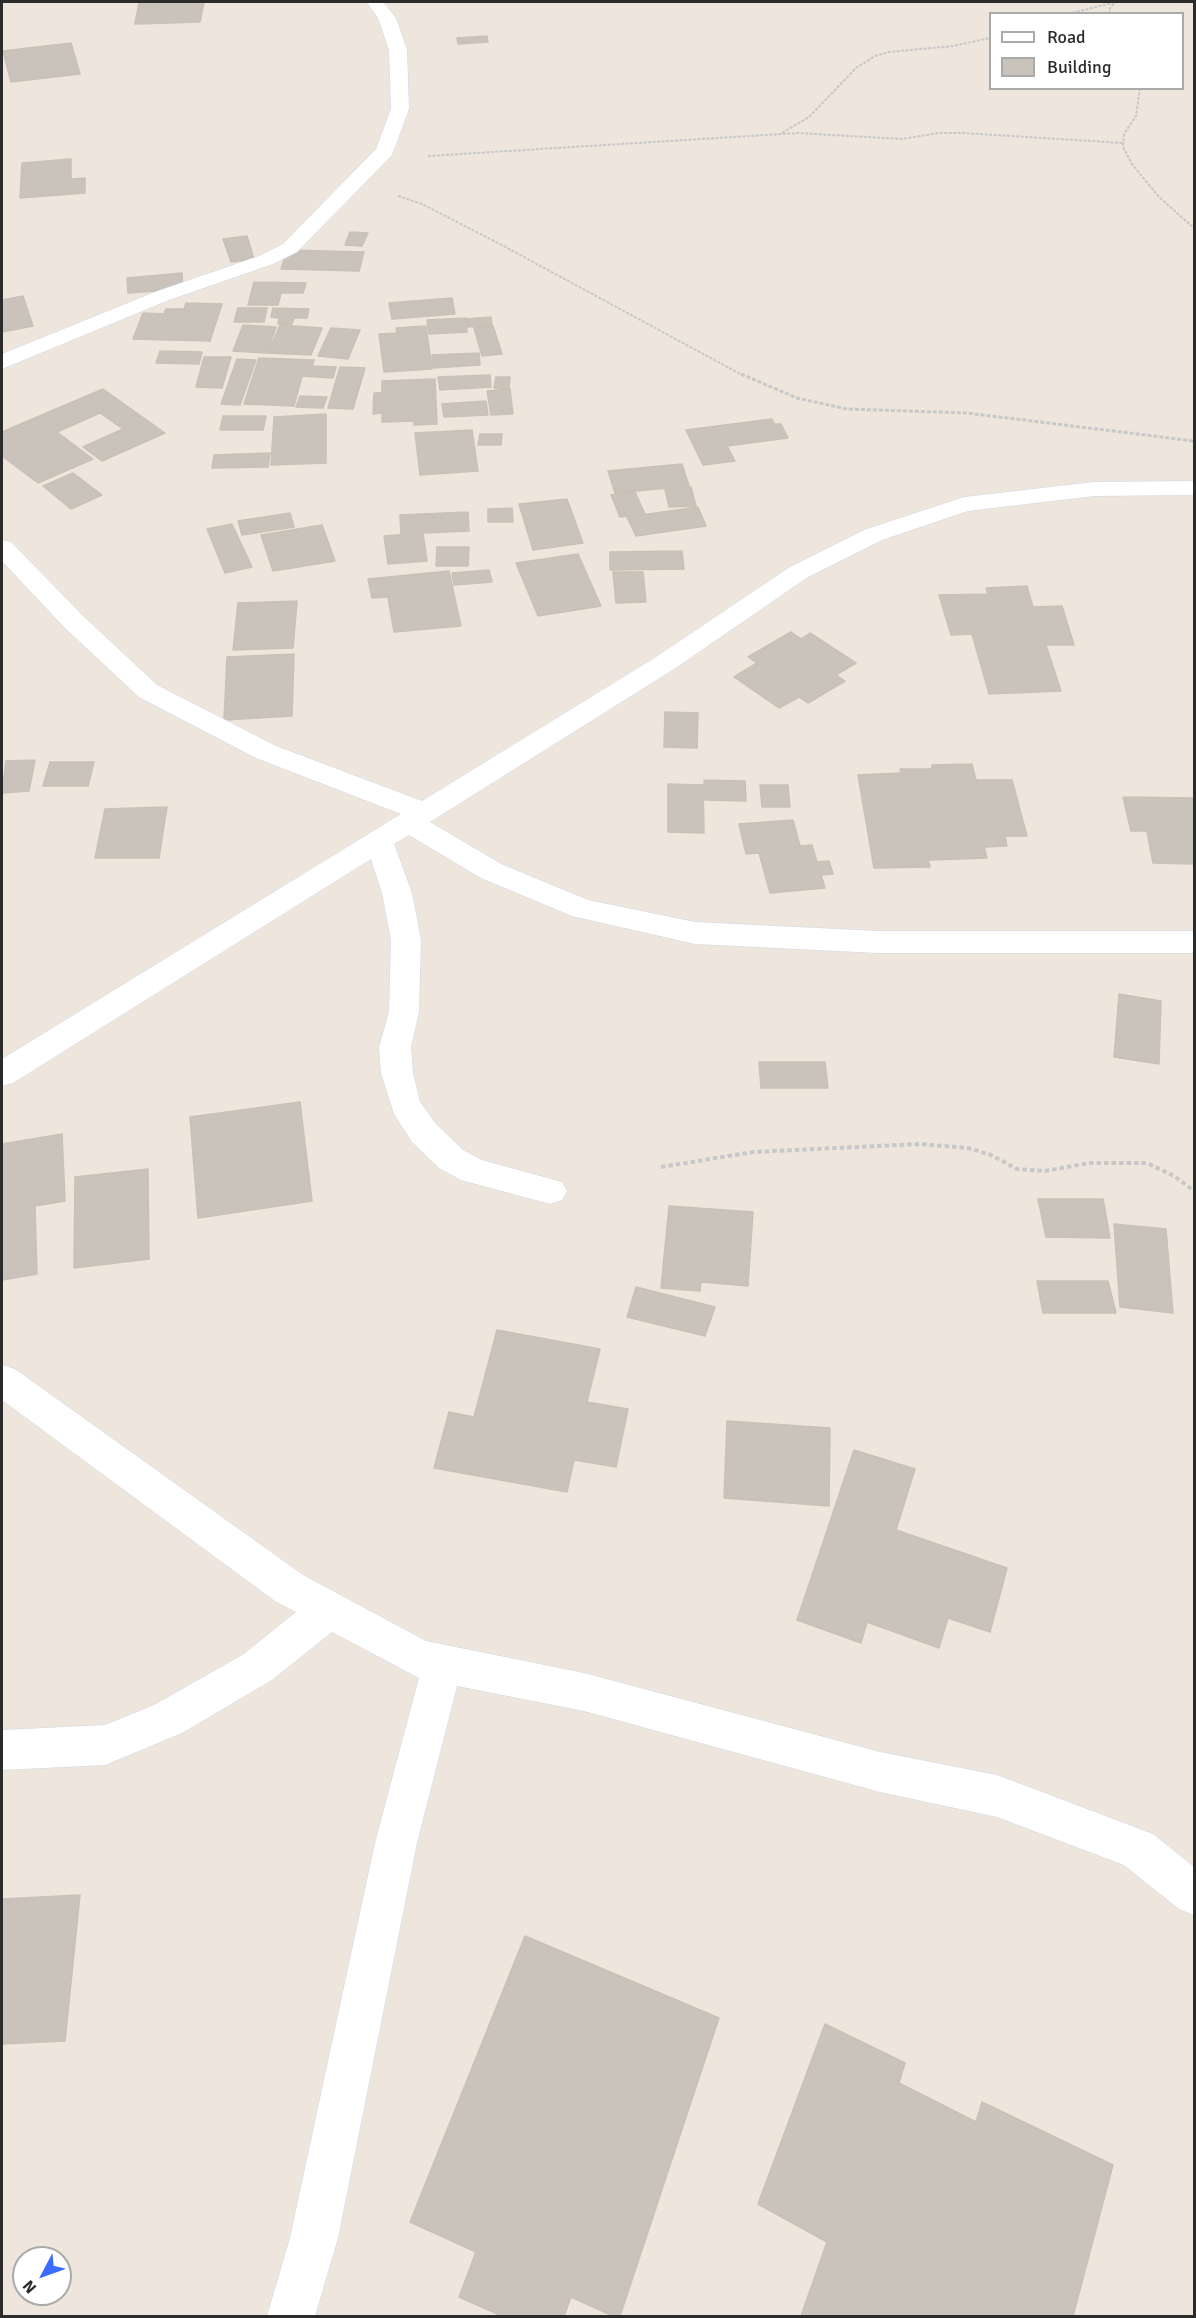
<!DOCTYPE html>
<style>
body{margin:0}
#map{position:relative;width:1196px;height:2318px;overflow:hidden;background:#eee5dc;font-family:Signika,sans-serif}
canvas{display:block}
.frame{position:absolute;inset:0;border:3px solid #2b2b2b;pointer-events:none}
.legend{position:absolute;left:989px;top:12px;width:195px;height:78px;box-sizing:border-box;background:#fff;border:2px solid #aaa;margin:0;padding:8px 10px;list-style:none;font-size:18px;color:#2b2b2b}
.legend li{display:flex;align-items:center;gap:12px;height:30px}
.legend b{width:30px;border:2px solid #aaa}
.north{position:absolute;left:12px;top:2246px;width:60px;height:60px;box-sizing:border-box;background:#fff;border:2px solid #aaa;border-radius:50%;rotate:229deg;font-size:16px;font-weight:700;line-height:24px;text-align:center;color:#2b2b2b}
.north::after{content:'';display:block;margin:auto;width:21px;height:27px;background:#396cff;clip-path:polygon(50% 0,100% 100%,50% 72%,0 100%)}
</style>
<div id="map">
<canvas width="1196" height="2318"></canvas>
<div class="frame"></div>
<ul class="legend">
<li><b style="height:8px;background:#fff"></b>Road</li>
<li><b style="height:16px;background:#c9c3bb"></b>Building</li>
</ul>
<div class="north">N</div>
</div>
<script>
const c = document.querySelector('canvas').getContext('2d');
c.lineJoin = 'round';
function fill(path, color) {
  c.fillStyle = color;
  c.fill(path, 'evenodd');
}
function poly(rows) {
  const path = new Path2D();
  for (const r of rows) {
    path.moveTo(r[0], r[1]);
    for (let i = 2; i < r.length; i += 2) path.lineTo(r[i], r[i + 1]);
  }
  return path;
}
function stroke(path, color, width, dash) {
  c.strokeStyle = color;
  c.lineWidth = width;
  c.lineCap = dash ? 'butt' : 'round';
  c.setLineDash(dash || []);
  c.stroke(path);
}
const building = poly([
 [169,2,204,2,200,22,135,24,139,3,169,2],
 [487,36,488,42,458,44,457,38,487,36],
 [71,43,80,74,11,82,3,51,71,43],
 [71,159,71,179,85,178,85,193,20,198,22,163,71,159],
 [350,232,368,233,362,246,345,245,350,232],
 [247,236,254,259,231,262,223,239,247,236],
 [287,250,364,252,359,271,281,269,287,250],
 [182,273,183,289,128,293,127,278,182,273],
 [254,282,306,283,303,293,281,293,278,305,248,305,254,282],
 [23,296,33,326,2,332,2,300,23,296],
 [452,298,455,314,392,319,389,303,452,298],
 [186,303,222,304,210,341,133,339,143,313,164,314,166,309,184,309,186,303],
 [238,308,267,308,264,322,234,322,238,308],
 [273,308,309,309,307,318,294,318,292,324,278,324,279,318,271,317,273,308],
 [491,317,492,325,468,327,467,319,491,317],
 [466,318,467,332,429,334,427,320,466,318],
 [243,325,276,327,267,353,233,351,243,325],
 [280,325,322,328,311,355,268,353,280,325],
 [426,326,432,369,384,372,379,334,397,333,396,328,426,326],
 [493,326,502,354,482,356,474,328,493,326],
 [331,328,360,330,348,359,318,356,331,328],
 [160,351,202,352,199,364,156,363,160,351],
 [479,353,480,365,433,368,432,355,479,353],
 [204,357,231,357,222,388,196,387,204,357],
 [259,358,314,360,312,366,336,367,333,378,302,376,294,406,244,404,259,358],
 [237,359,256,360,240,405,221,404,237,359],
 [340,367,365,368,353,409,328,408,340,367],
 [490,375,491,387,440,390,438,377,490,375],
 [496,377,510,377,509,389,494,388,496,377],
 [435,379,437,424,414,425,414,421,382,422,382,413,373,414,374,393,382,393,382,381,435,379],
 [103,389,165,433,102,461,83,447,123,429,100,413,57,432,93,459,38,483,2,456,2,432,103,389],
 [510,389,513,414,491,415,487,391,510,389],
 [300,396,327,397,323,408,296,407,300,396],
 [486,401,488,415,444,417,442,404,486,401],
 [326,414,326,463,271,465,274,417,326,414],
 [223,416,266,416,263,430,220,430,223,416],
 [772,419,774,424,781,424,788,438,727,446,735,461,703,465,686,430,772,419],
 [472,430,478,471,420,475,415,433,472,430],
 [480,434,502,434,501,445,478,445,480,434],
 [270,453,268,467,212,468,214,455,270,453],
 [682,464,689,486,615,493,608,471,682,464],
 [73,473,102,495,71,509,43,486,73,473],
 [691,487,696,506,669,507,665,489,691,487],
 [635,492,645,514,620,517,611,495,635,492],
 [567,499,583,543,533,550,519,504,567,499],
 [698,507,706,526,636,536,627,517,698,507],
 [512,508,513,522,488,522,488,509,512,508],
 [468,512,469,531,401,534,400,515,468,512],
 [290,513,294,527,242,535,238,521,290,513],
 [232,524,252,567,225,573,207,529,232,524],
 [322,525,335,561,273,571,261,535,322,525],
 [423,533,427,561,388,564,384,536,423,533],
 [437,547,469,547,468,566,436,566,437,547],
 [682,551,684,569,610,570,610,552,682,551],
 [578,554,601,606,538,616,516,563,578,554],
 [489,570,492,582,454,585,452,573,489,570],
 [449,571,461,626,394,632,388,597,372,598,368,579,449,571],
 [613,572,643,572,646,602,616,603,613,572],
 [1027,586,1033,607,1062,606,1074,645,1046,645,1061,691,989,694,972,634,951,635,939,595,988,594,986,588,1027,586],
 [297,601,293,648,233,650,238,603,297,601],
 [791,632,801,639,810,633,856,663,836,675,845,681,808,703,799,697,779,708,734,677,757,663,748,657,791,632],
 [294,654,292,716,224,720,227,657,294,654],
 [665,712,698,713,697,748,664,747,665,712],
 [35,760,29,791,2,793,6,761,35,760],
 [50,762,94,762,88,786,43,786,50,762],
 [972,764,976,780,1012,780,1027,836,1005,836,1007,846,984,847,987,858,928,860,930,867,874,868,858,775,901,773,900,769,932,769,932,765,972,764],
 [704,780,745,781,746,801,705,800,704,780],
 [668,784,703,785,704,833,668,832,668,784],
 [760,785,788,785,790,807,762,807,760,785],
 [1123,797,1194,798,1194,864,1153,863,1147,831,1131,831,1123,797],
 [167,807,159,858,95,858,105,809,167,807],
 [793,820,800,846,812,845,817,862,829,861,833,874,821,875,825,888,770,893,759,853,746,854,739,824,793,820],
 [1119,994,1161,1001,1159,1064,1114,1057,1119,994],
 [759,1062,825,1062,828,1088,761,1088,759,1062],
 [300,1102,312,1201,198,1218,190,1117,300,1102],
 [62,1134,65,1201,35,1206,37,1274,2,1280,2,1144,62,1134],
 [148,1169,149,1259,74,1268,75,1177,148,1169],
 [1038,1199,1103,1199,1110,1238,1046,1237,1038,1199],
 [669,1206,753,1212,748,1286,701,1282,700,1291,661,1288,669,1206],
 [1114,1224,1166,1229,1173,1313,1120,1307,1114,1224],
 [1037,1281,1108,1281,1116,1313,1043,1313,1037,1281],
 [636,1287,715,1307,705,1336,627,1317,636,1287],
 [497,1330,600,1349,587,1402,628,1409,616,1467,574,1460,567,1492,434,1468,449,1412,474,1417,497,1330],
 [727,1421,830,1428,829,1506,724,1498,727,1421],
 [854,1450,915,1469,896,1530,1007,1568,990,1632,948,1618,939,1648,867,1622,861,1643,797,1620,854,1450],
 [80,1895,65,2041,2,2044,2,1899,80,1895],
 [525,1936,719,2018,620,2316,613,2316,571,2297,564,2316,502,2316,459,2297,476,2252,410,2222,525,1936],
 [825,2024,905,2063,899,2083,976,2122,982,2102,1113,2165,1073,2316,801,2316,827,2242,758,2204,825,2024]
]);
const pathFar2 = poly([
 [1068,14,1116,2],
 [1110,14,1109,10,1114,3],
 [1140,88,1136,116,1124,134,1123,147,1132,164,1159,197,1194,228],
 [782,133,809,117,856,68,875,56,889,52,953,46,990,38],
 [428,156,798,133,902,139,938,133,963,133,1123,143],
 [398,196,422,204,498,243,744,376]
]);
const pathFar1 = poly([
 [741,374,797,398,847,409,967,413,1194,441]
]);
const path = poly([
 [661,1167,753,1152,920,1144,968,1148,991,1155,1017,1169,1045,1171,1089,1163,1147,1163,1174,1176,1194,1191]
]);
const minor = poly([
 [367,2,383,2,396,18,407,50,409,109,392,155,297,252,273,264,169,300,2,369,2,354,155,292,259,256,283,244,376,149,391,109,389,50,378,18,367,2],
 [1194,481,1194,495,1094,496,968,511,882,540,808,577,674,669,430,822,501,864,588,900,695,922,878,931,1194,931,1194,953,878,953,695,944,572,916,481,878,409,835,394,844,412,893,421,940,419,1012,411,1047,413,1073,420,1102,436,1124,463,1150,482,1160,562,1182,567,1191,562,1200,550,1204,461,1180,439,1168,412,1142,394,1114,381,1073,379,1047,389,1012,391,940,382,893,371,859,13,1083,2,1086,2,1059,401,814,256,758,139,697,64,627,2,561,2,540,11,542,82,615,157,685,276,746,422,801,656,657,790,567,864,530,964,497,1094,482,1194,481],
 [2,1365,15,1369,303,1575,426,1641,584,1673,880,1752,997,1775,1153,1834,1194,1867,1194,1915,1179,1909,1124,1865,997,1817,880,1792,584,1711,457,1686,417,1843,338,2238,315,2316,267,2316,290,2238,375,1843,419,1678,332,1632,272,1680,182,1733,105,1765,2,1770,2,1730,105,1725,154,1705,244,1654,296,1612,275,1601,2,1400,2,1365]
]);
fill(building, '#c9c3bb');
stroke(building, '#cac1b5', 1.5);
stroke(minor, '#d1d7e5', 1);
stroke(pathFar2, '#c8c8c8', 2, [3, 1.5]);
stroke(pathFar1, '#c8c8c8', 3, [4, 2]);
stroke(path, '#c8c8c8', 4, [4.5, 3]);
fill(minor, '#fff');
</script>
